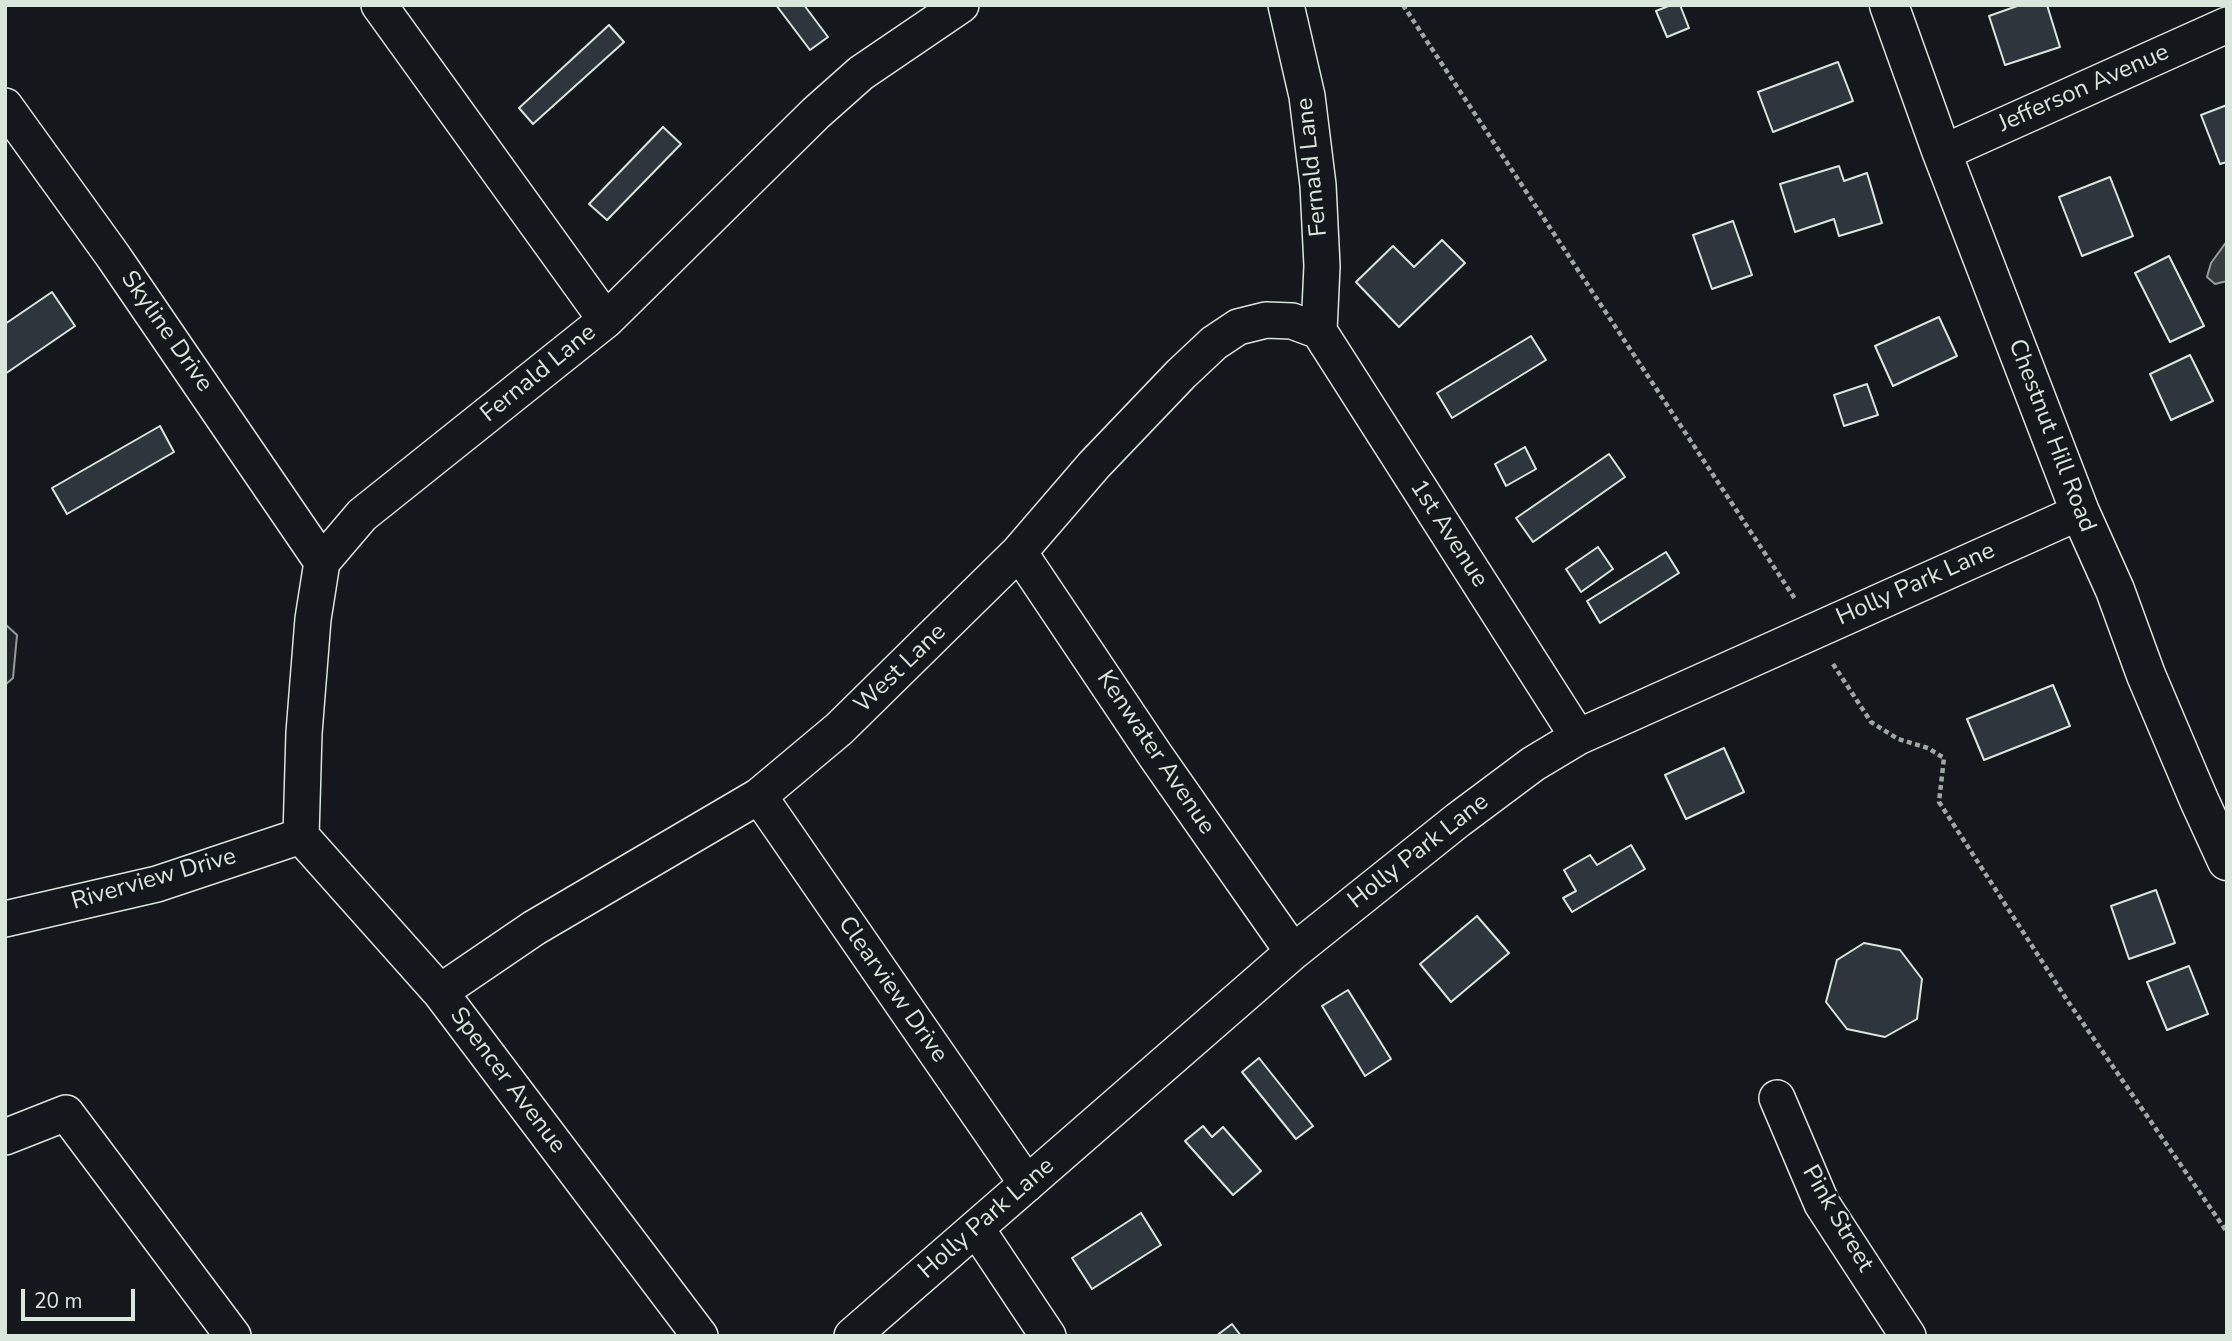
<!DOCTYPE html>
<style>
body{margin:0}
#map{position:relative;width:2232px;height:1341px;overflow:hidden;background:#14181c;font-family:"Nunito Sans",sans-serif}
canvas{display:block}
.frame{position:absolute;inset:0;border:7px solid #d8e6dc;pointer-events:none}
.scale{position:absolute;left:21px;top:1289px;width:114px;height:32px;box-sizing:border-box;border:4px solid #d8e6dc;border-top:0;padding-left:9px;font-size:21px;line-height:24px;white-space:nowrap;color:#d8e6dc;-webkit-text-stroke:5px #14181c;paint-order:stroke}
</style>
<div id="map">
<canvas width="2232" height="1341"></canvas>
<div class="frame"></div>
<div class="scale">20 m</div>
</div>
<script>
const c = document.querySelector('canvas').getContext('2d');
c.lineJoin = 'round';
function fill(path, color) {
  c.fillStyle = color;
  c.fill(path, 'evenodd');
}
function poly(rows) {
  const path = new Path2D();
  for (const r of rows) {
    path.moveTo(r[0], r[1]);
    for (let i = 2; i < r.length; i += 2) path.lineTo(r[i], r[i + 1]);
  }
  return path;
}
function stroke(path, color, width, dash) {
  c.strokeStyle = color;
  c.lineWidth = width;
  c.lineCap = dash ? 'butt' : 'round';
  c.setLineDash(dash || []);
  c.stroke(path);
}
function write(font, color, halo, rows, align = 'center') {
  c.font = font + ' "Nunito Sans",sans-serif';
  c.lineWidth = 5;
  c.setLineDash([]);
  c.textBaseline = 'middle';
  c.strokeStyle = halo;
  c.fillStyle = color;
  for (const [text, x, y, turn = 0] of rows) {
    c.save();
    c.translate(x, y);
    c.rotate((+turn || 0) * Math.PI / 180);
    c.textAlign = isNaN(turn) ? turn : align;
    if (halo) c.strokeText(text, 0, 0);
    c.fillText(text, 0, 0);
    c.restore();
  }
}
const green = poly([
 [5,624,17,635,13,678,5,685,5,624]
]);
const water = poly([
 [2227,241,2227,281,2215,284,2207,277,2211,263,2227,241]
]);
const building = poly([
 [776,5,804,5,828,37,810,50,776,5],
 [1671,5,1680,5,1689,28,1667,37,1656,11,1671,5],
 [2020,5,2047,5,2060,47,2005,65,1989,16,2020,5],
 [609,25,624,42,533,124,519,108,609,25],
 [1838,62,1853,101,1773,132,1758,92,1838,62],
 [2227,105,2227,162,2220,164,2201,115,2227,105],
 [663,127,681,144,607,220,589,204,663,127],
 [1839,166,1844,181,1867,173,1882,223,1839,236,1834,219,1795,232,1780,184,1839,166],
 [2110,177,2133,236,2082,256,2059,197,2110,177],
 [1733,221,1752,275,1712,289,1693,235,1733,221],
 [1442,240,1465,263,1399,327,1356,282,1393,246,1414,267,1442,240],
 [2169,256,2204,326,2170,342,2135,273,2169,256],
 [52,292,75,326,5,374,5,324,52,292],
 [1939,317,1957,356,1893,386,1875,346,1939,317],
 [1531,336,1546,360,1452,418,1437,393,1531,336],
 [2190,355,2213,401,2171,420,2150,374,2190,355],
 [1867,384,1878,415,1844,426,1834,395,1867,384],
 [160,426,174,452,67,514,52,488,160,426],
 [1525,447,1536,469,1506,486,1495,464,1525,447],
 [1609,454,1625,477,1533,542,1516,518,1609,454],
 [1598,547,1613,569,1581,592,1566,569,1598,547],
 [1666,552,1679,573,1600,623,1587,601,1666,552],
 [2053,685,2070,726,1984,760,1967,719,2053,685],
 [1724,748,1744,792,1686,819,1665,775,1724,748],
 [1631,845,1645,869,1572,912,1563,898,1576,891,1564,870,1590,855,1597,865,1631,845],
 [2156,890,2175,943,2129,959,2111,906,2156,890],
 [1477,916,1509,953,1451,1002,1420,964,1477,916],
 [1864,943,1900,950,1922,979,1917,1019,1885,1037,1847,1029,1826,1002,1837,960,1864,943],
 [2189,966,2208,1014,2167,1030,2147,982,2189,966],
 [1348,990,1391,1059,1365,1076,1322,1006,1348,990],
 [1259,1058,1313,1126,1296,1139,1242,1072,1259,1058],
 [1203,1126,1212,1137,1223,1127,1261,1171,1233,1195,1185,1141,1203,1126],
 [1141,1213,1161,1245,1092,1289,1072,1258,1141,1213],
 [1232,1324,1241,1336,1216,1336,1232,1324]
]);
const path = poly([
 [1403,5,1795,599],
 [1833,664,1871,722,1898,739,1928,748,1944,758,1939,802,2067,1000,2227,1232]
]);
const street = poly([
 [379,5,606,320],
 [1286,5,1307,96,1318,185,1322,266,1319,331],
 [5,106,113,256,322,562],
 [1942,153,2227,25],
 [1319,331,1578,737],
 [1019,552,1155,755,1293,952],
 [759,796,1027,1184],
 [301,836,304,733,313,619,322,562,362,515,606,320,816,113,861,73,961,5],
 [301,836,440,992,700,1336],
 [5,919,157,884,301,836],
 [440,992,534,928,759,796,839,729,1019,552,1094,465,1181,374,1214,343,1238,327,1266,320,1292,321,1319,331],
 [1777,1098,1822,1204,1908,1336],
 [5,1137,66,1113,233,1336],
 [976,1228,1048,1336],
 [852,1336,1293,952,1458,820,1533,764,1578,737,2080,512]
]);
const secondary = poly([
 [1889,5,1942,153,2080,512,2115,590,2146,675,2199,800,2227,861]
]);
const streetNames = [
 ["Jefferson Avenue",2084,89,-24],
 ["Fernald Lane",1313,167,-96],
 ["Skyline Drive",166,332,55],
 ["Fernald Lane",539,374,-39],
 ["Chestnut Hill Road",2051,436,69],
 ["1st Avenue",1448,534,57],
 ["Holly Park Lane",1916,585,-24],
 ["West Lane",901,669,-44],
 ["Kenwater Avenue",1155,753,56],
 ["Holly Park Lane",1419,852,-38],
 ["Riverview Drive",154,880,-16],
 ["Clearview Drive",892,990,55],
 ["Spencer Avenue",507,1081,53],
 ["Holly Park Lane",987,1219,-41],
 ["Pink Street",1837,1219,60]
];
fill(green, '#202428');
stroke(green, '#939e99', 2);
fill(water, '#363b3e');
stroke(water, '#939e99', 2);
fill(building, '#2c363c');
stroke(building, '#d8e6dc', 2);
stroke(street, '#d8e6dc', 38);
stroke(secondary, '#d8e6dc', 41);
stroke(path, '#9da8a2', 4.5, [5, 3.5]);
stroke(street, '#14181c', 35);
stroke(secondary, '#14181c', 38);
write('24px', '#d8e6dc', '#14181c', streetNames);
</script>
